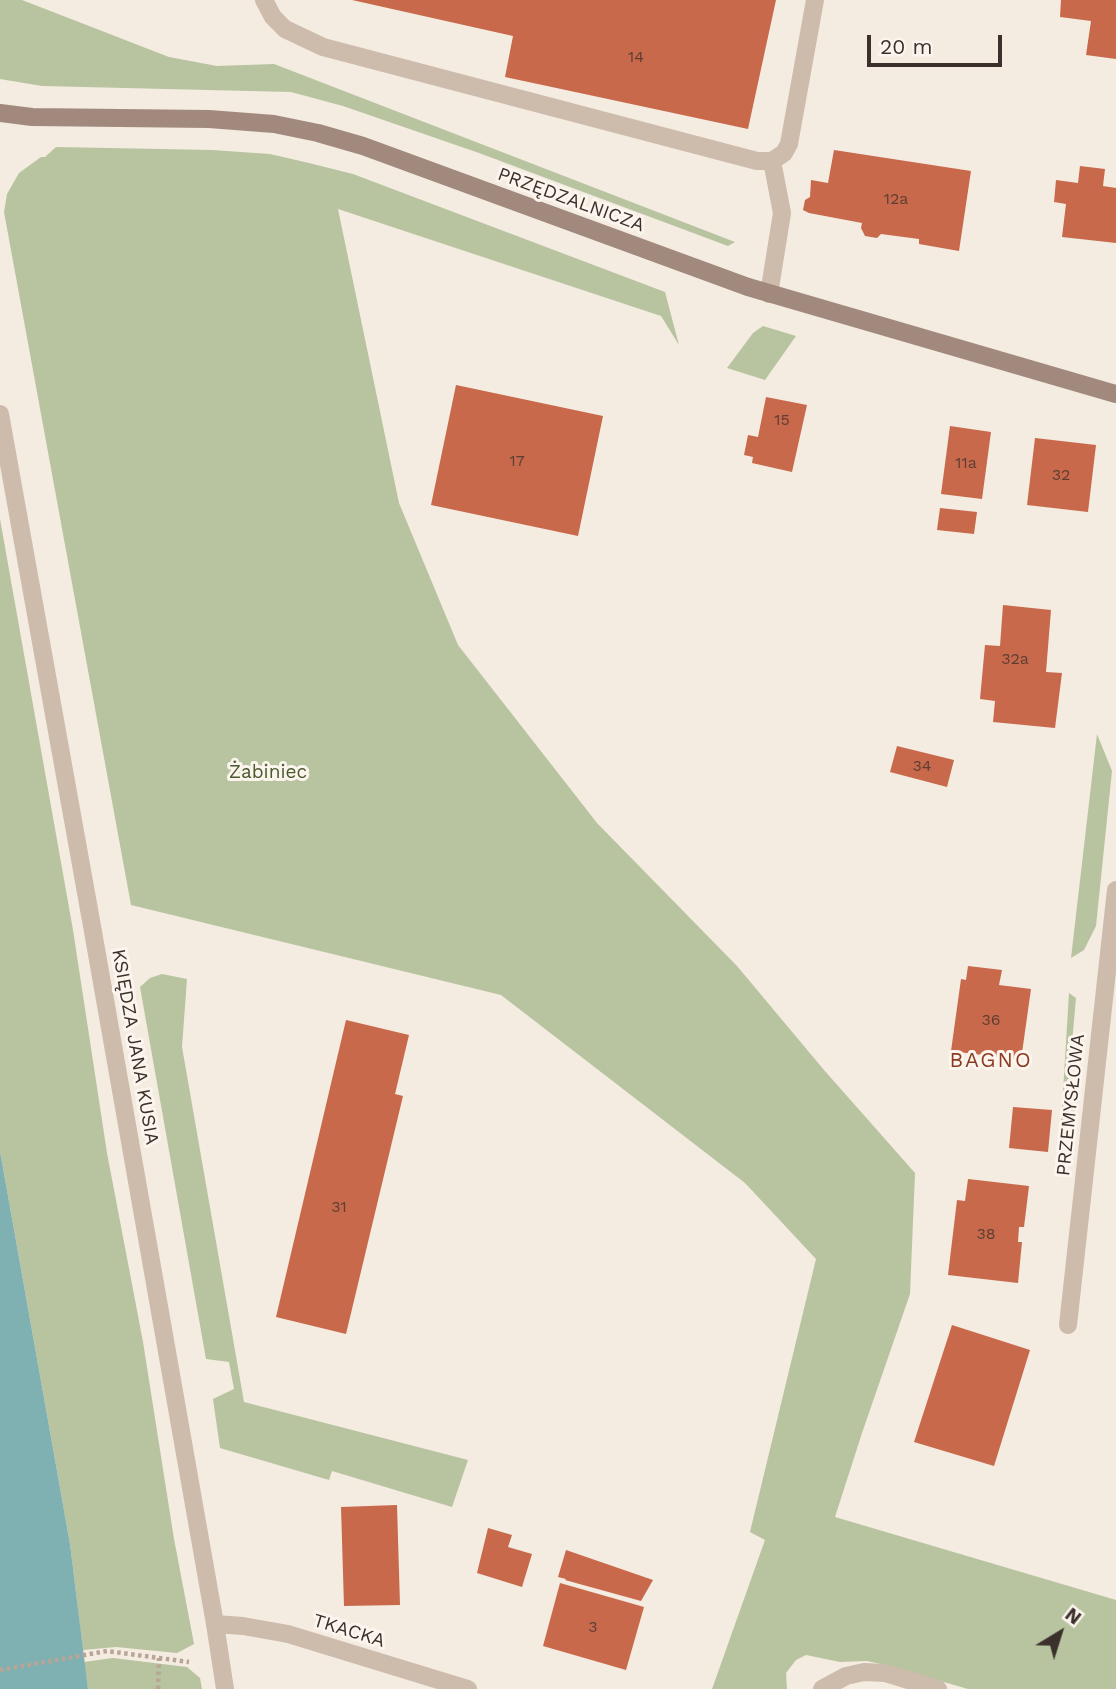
<!DOCTYPE html>
<meta charset="utf-8">
<style>
body{margin:0}
#map{position:relative;width:1116px;height:1689px;overflow:hidden;background:#f4ebe1;font-family:"Work Sans",sans-serif}
canvas{display:block}
.north{position:absolute;left:1025px;top:1598px;width:70px;height:70px;-webkit-text-stroke:5px #fbf5ee;paint-order:stroke;rotate:38deg;font-size:19px;font-weight:700;line-height:28px;text-align:center;color:#3b302b}
.north::after{content:'';display:block;margin:auto;width:24px;height:32px;background:#3b302b;clip-path:polygon(50% 0,100% 100%,50% 72%,0 100%)}
.scale{position:absolute;left:867px;top:35px;width:135px;height:32px;box-sizing:border-box;border:4px solid #3b302b;border-top:0;padding-left:9px;font-size:21px;line-height:24px;white-space:nowrap;color:#3b302b;-webkit-text-stroke:5px #fbf5ee;paint-order:stroke}
</style>
<div id="map">
<canvas width="1116" height="1689"></canvas>
<div class="north">N</div>
<div class="scale">20 m</div>
</div>
<script>
const c = document.querySelector('canvas').getContext('2d');
c.lineJoin = 'round';
function fill(path, color) {
  c.fillStyle = color;
  c.fill(path, 'evenodd');
}
function poly(rows) {
  const path = new Path2D();
  for (const r of rows) {
    path.moveTo(r[0], r[1]);
    for (let i = 2; i < r.length; i += 2) path.lineTo(r[i], r[i + 1]);
  }
  return path;
}
function stroke(path, color, width, dash) {
  c.strokeStyle = color;
  c.lineWidth = width;
  c.lineCap = dash ? 'butt' : 'round';
  c.setLineDash(dash || []);
  c.stroke(path);
}
function write(font, color, halo, rows, align = 'center') {
  c.font = font + ' "Work Sans",sans-serif';
  c.lineWidth = 6;
  c.setLineDash([]);
  c.textBaseline = 'middle';
  c.strokeStyle = halo;
  c.fillStyle = color;
  for (const [text, x, y, turn = 0] of rows) {
    c.save();
    c.translate(x, y);
    c.rotate((+turn || 0) * Math.PI / 180);
    c.textAlign = isNaN(turn) ? turn : align;
    if (halo) c.strokeText(text, 0, 0);
    c.fillText(text, 0, 0);
    c.restore();
  }
}
const green = poly([
 [0,0,22,0,169,57,217,66,274,64,735,242,728,246,479,153,343,106,291,92,42,86,0,79],
 [56,147,212,150,270,154,309,163,353,174,665,292,679,345,661,316,338,209,399,503,458,645,597,823,737,966,824,1070,915,1173,910,1294,862,1433,835,1517,1116,1600,1116,1689,968,1689,885,1665,867,1661,840,1662,806,1655,796,1660,786,1673,787,1689,712,1689,765,1540,750,1532,816,1259,745,1183,501,995,131,905,4,212,7,194,19,173,41,157,45,157],
 [763,326,796,336,765,380,727,368,753,333],
 [0,519,73,930,107,1153,143,1342,174,1539,194,1644,177,1653,116,1647,83,1650,70,1544,0,1151],
 [1097,734,1112,771,1096,926,1084,950,1071,958],
 [162,974,187,979,182,1047,244,1402,468,1460,452,1507,332,1471,329,1480,220,1448,213,1399,234,1389,229,1362,206,1359,140,987,150,978],
 [1069,993,1076,998,1069,1077,1078,1085,1077,1109,1061,1124],
 [113,1658,187,1667,200,1678,202,1689,88,1689,84,1662]
]);
const water = poly([
 [0,1151,70,1544,88,1689,0,1689]
]);
const building = poly([
 [352,0,776,0,748,129,505,77,513,36],
 [1061,0,1116,0,1116,59,1086,55,1091,21,1060,17],
 [834,150,971,171,959,251,919,244,919,239,881,234,877,238,865,236,861,228,862,223,809,213,803,210,805,200,810,197,811,180,828,183],
 [1080,166,1105,169,1103,186,1116,188,1116,243,1062,237,1066,204,1054,202,1056,180,1078,183],
 [456,385,603,416,578,536,431,505],
 [766,397,807,405,792,472,752,463,753,457,744,455,748,435,758,437],
 [950,426,991,432,982,499,941,494],
 [1035,438,1096,445,1088,512,1027,505],
 [940,508,977,512,974,534,937,530],
 [1003,605,1051,610,1046,672,1062,673,1055,728,993,722,995,701,980,699,985,645,1000,646],
 [897,746,954,760,947,787,890,772],
 [968,966,1002,970,999,985,1031,989,1021,1060,951,1051,961,979,966,980],
 [346,1020,409,1035,395,1094,403,1096,346,1334,276,1317],
 [1013,1107,1052,1110,1048,1152,1009,1148],
 [968,1179,1029,1186,1024,1227,1019,1227,1018,1242,1022,1242,1018,1283,948,1275,957,1200,965,1201],
 [952,1325,1030,1350,994,1466,914,1442],
 [397,1505,400,1605,344,1606,341,1507],
 [488,1528,512,1535,508,1547,532,1554,522,1587,477,1573],
 [566,1550,653,1580,641,1601,565,1580,566,1579,558,1577],
 [560,1583,644,1607,626,1670,543,1646]
]);
const path = poly([
 [0,1670,107,1651,189,1662],
 [158,1689,159,1658]
]);
const lane = poly([
 [264,0,273,17,285,29,323,47,757,161,772,161,784,153,789,144,815,0],
 [769,294,782,213,772,161],
 [215,1624,243,1626,288,1634,468,1689],
 [822,1689,846,1676,864,1672,885,1673,938,1689]
]);
const street = poly([
 [0,414,92,926,215,1624,225,1689],
 [1068,1325,1116,890]
]);
const secondary = poly([
 [0,113,32,117,209,119,274,124,318,133,363,146,748,287,1116,394]
]);
const numberNames = [
 ["14",636,57],
 ["12a",896,199],
 ["15",782,420],
 ["17",517,461],
 ["11a",966,463],
 ["32",1061,475],
 ["32a",1015,659],
 ["34",922,766],
 ["36",991,1020],
 ["31",339,1207],
 ["38",986,1234],
 ["3",593,1627]
];
const streetNames = [
 ["PRZĘDZALNICZA",571,200,20],
 ["KSIĘDZA JANA KUSIA",135,1047,80],
 ["PRZEMYSŁOWA",1071,1105,-84],
 ["TKACKA",349,1631,17]
];
const parkNames = [
 ["Żabiniec",268,772]
];
const neighbourhoodNames = [
 ["BAGNO",991,1061]
];
fill(green, '#b8c4a0');
fill(water, '#7fb0b2');
fill(building, '#c8694b');
stroke(path, '#b9a596', 4.5, [3.5, 3.5]);
stroke(lane, '#cdbbac', 18);
stroke(street, '#cdbbac', 18);
stroke(secondary, '#a18a7d', 18);
write('16px', '#5e3e33', null, numberNames);
write('19px', '#3b302b', '#fbf5ee', streetNames);
write('19px', '#4a5a2e', '#fbf5ee', parkNames);
c.letterSpacing = '2px';
write('21px', '#8c3b22', '#fbf5ee', neighbourhoodNames);
c.letterSpacing = '0px';
</script>
